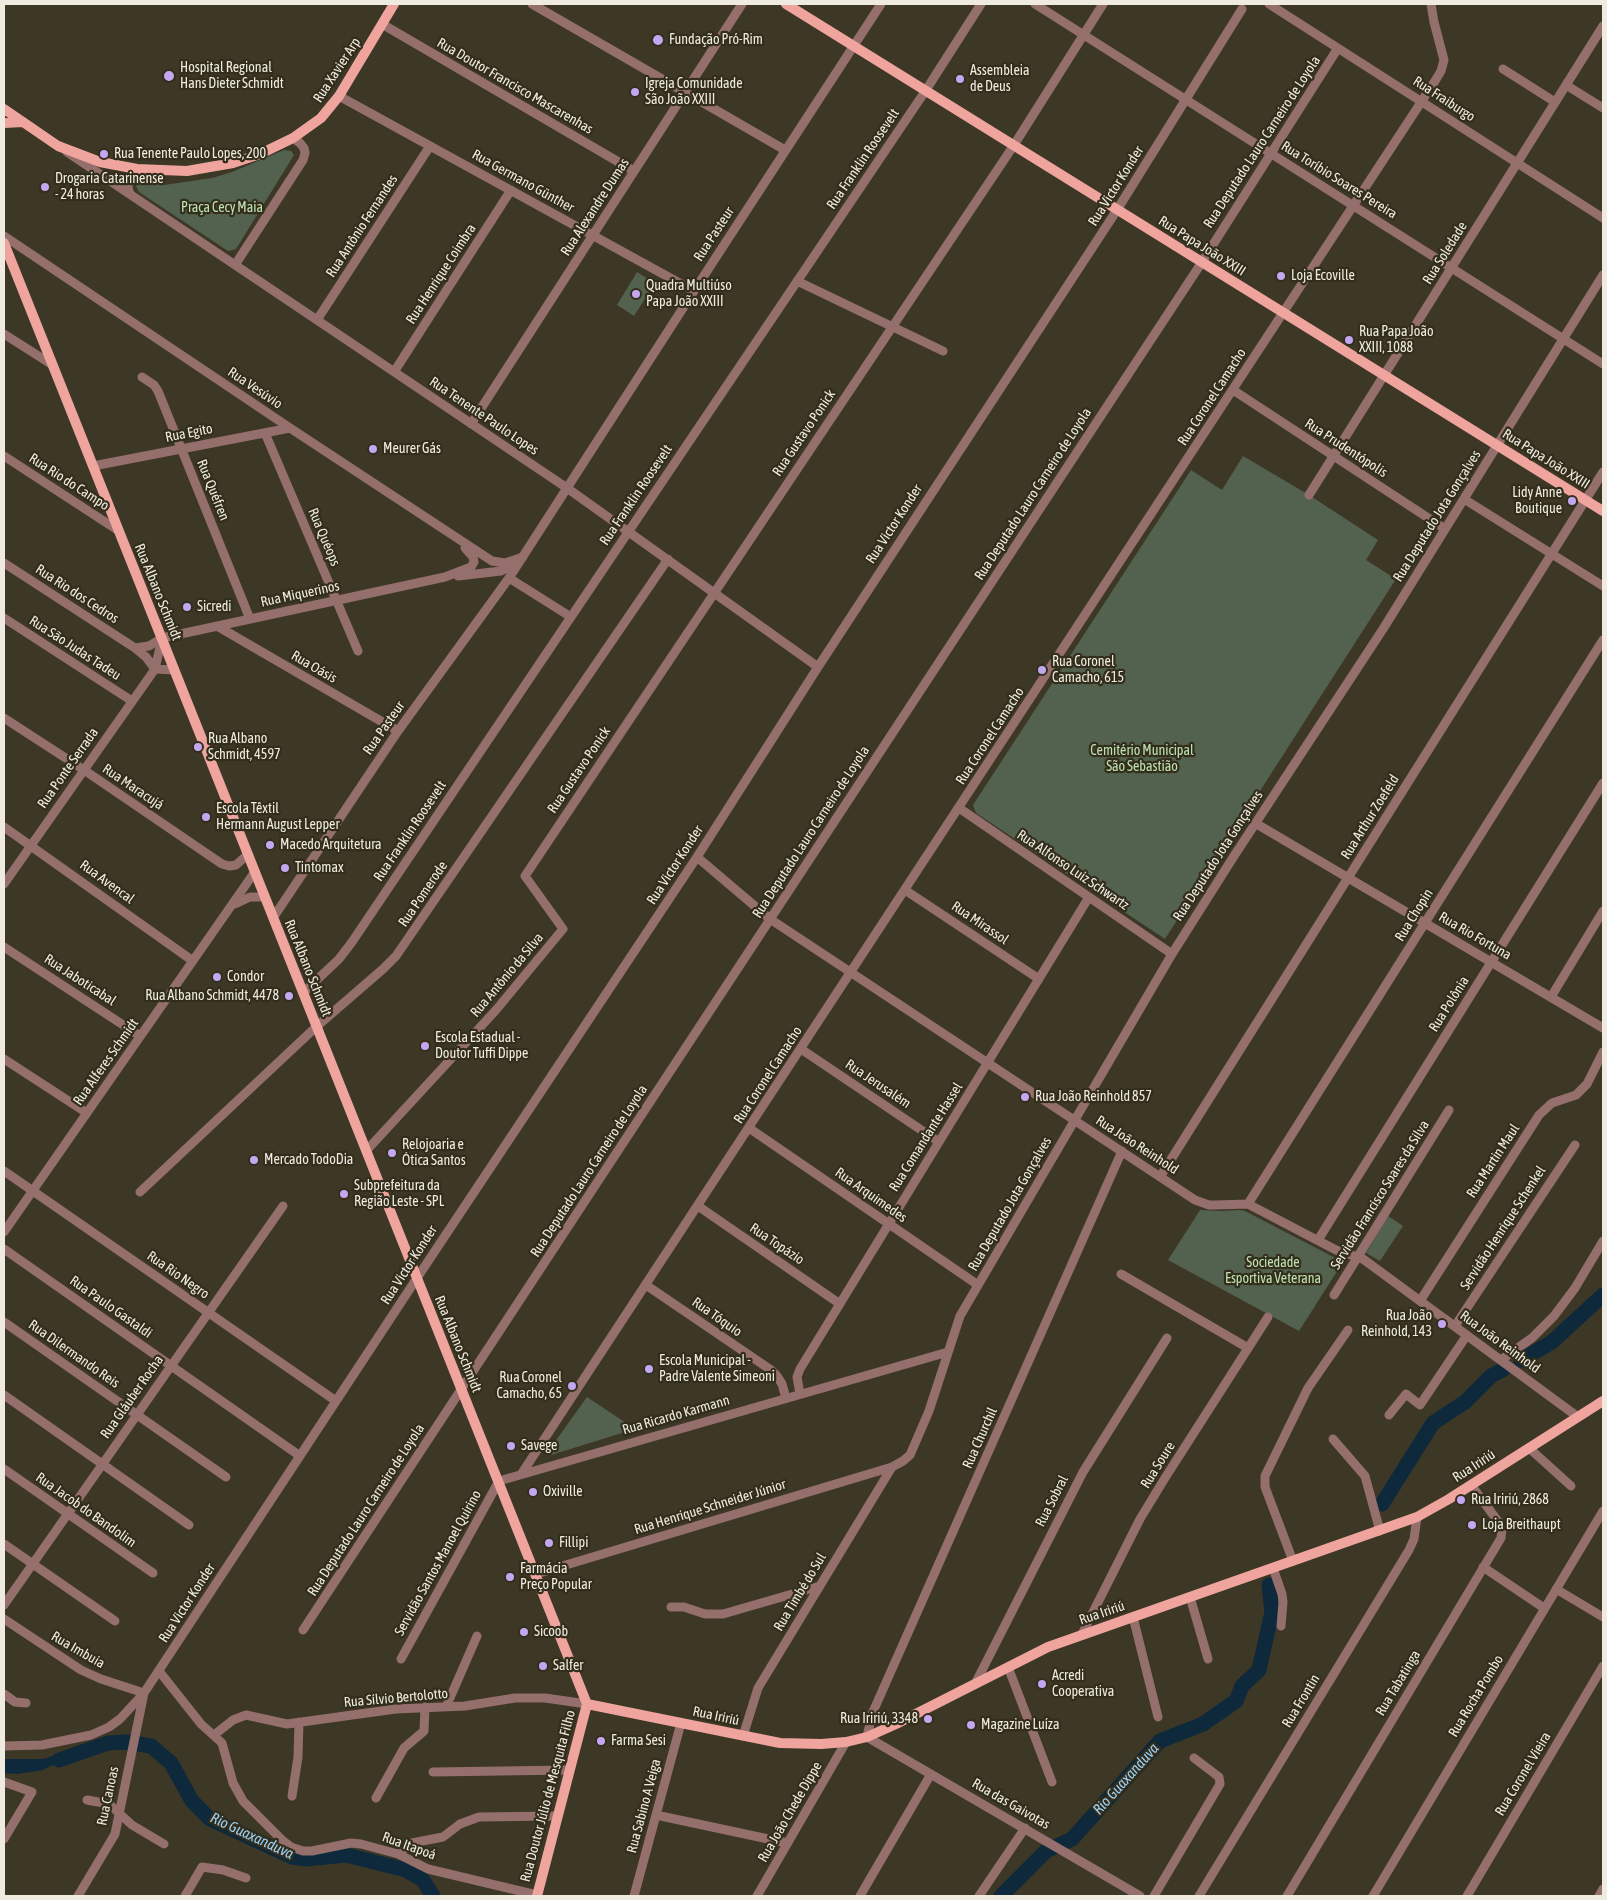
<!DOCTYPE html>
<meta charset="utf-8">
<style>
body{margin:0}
#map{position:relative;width:1607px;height:1900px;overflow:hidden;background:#3d3725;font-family:"Asap Condensed",sans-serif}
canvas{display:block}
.frame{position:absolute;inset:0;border:5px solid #efebe0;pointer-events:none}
</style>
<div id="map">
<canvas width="1607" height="1900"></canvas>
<div class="frame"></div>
</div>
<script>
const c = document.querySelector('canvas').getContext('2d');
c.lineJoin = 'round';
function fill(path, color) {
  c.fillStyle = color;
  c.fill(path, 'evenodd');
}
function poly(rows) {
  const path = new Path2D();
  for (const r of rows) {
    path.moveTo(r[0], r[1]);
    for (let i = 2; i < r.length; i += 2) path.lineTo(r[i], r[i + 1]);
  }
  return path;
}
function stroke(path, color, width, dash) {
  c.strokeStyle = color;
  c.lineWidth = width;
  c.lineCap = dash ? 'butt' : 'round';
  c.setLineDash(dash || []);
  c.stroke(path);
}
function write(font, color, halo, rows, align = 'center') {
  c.font = font + ' "Asap Condensed",sans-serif';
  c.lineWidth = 4.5;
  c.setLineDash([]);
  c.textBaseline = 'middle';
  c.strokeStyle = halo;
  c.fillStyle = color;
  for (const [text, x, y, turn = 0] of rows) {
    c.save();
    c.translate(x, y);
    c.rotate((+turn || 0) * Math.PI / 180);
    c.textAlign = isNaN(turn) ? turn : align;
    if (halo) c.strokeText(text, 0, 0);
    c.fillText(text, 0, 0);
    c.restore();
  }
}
const green = poly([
 [284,150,291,151,294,155,236,249,228,251,139,192,136,186,138,182,143,180,164,185,212,178,232,172],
 [637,272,655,283,634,316,617,305],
 [1243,456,1309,495,1378,540,1366,560,1396,579,1165,939,976,813,973,805,1191,470,1222,490],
 [1200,1210,1220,1211,1239,1210,1245,1211,1343,1262,1299,1331,1168,1260],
 [1388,1216,1403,1226,1380,1261,1366,1253],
 [587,1397,635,1429,551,1455,549,1450]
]);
const water = poly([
 [126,1736,127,1742,99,1744,88,1748,43,1770,17,1774,4,1773,4,1759,43,1759,77,1748,99,1739]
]);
const river = poly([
 [1521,1360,1552,1342,1603,1295],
 [1382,1504,1433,1423,1465,1402,1491,1376,1504,1369],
 [59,1760,108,1743,127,1742,151,1746,171,1763,192,1801,210,1819,292,1857,306,1859,346,1855,406,1870,423,1880,433,1896],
 [1001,1896,1046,1851,1072,1839,1160,1741,1203,1724,1236,1701,1242,1686,1259,1670,1272,1612,1269,1585]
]);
const minor = poly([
 [532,4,785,150],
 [1035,4,1603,364],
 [1269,4,1603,218],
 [382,24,634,171],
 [1503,69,1555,102],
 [1566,85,1603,108],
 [339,96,694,291],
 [67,152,567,488,818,667],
 [130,194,128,188,129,179,137,169],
 [4,236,290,428,492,561,505,563,523,557],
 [235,265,303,160,305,153,304,148,300,143,293,138],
 [797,281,943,351],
 [317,320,430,146],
 [4,334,51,364],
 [394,372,511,190],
 [142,377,154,385,158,391,250,619],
 [1233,390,1445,529],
 [471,424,742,4],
 [265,433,358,651],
 [4,456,119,531],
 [93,466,290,428],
 [1309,495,1603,26],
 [1464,499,1603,586],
 [4,563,135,648,146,657,155,669],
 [458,576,501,571,515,564],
 [509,578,571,617],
 [4,618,132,701],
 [217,626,398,731],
 [135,648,149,646,162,638,445,577,471,567,474,562,473,557,465,548],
 [155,669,174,670],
 [4,718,84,770,222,864,229,866,236,865,247,855],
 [959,808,1172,954],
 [1255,823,1603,1028],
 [4,827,193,961],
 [697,857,770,919,1195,1200,1209,1205,1216,1205,1248,1204,1336,1250,1363,1259,1578,1417],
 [4,884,155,669,162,638],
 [905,890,1039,979],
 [235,904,250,897,265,897],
 [273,918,398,731,509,578,694,291,881,4],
 [4,947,140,1036],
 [303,993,339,959,352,942,926,90,981,4],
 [1551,997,1603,911],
 [801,1049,939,1142],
 [4,1059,87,1113],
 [749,1128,978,1285],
 [366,1151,496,1010,563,929,525,876,1014,145,1103,4],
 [1122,1151,872,1714,867,1737,1140,1896],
 [4,1171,336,1401],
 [1160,1177,1603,472],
 [140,1192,316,1027,383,969,396,956,668,559],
 [1248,1204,1603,640],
 [698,1206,840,1304],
 [4,1232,254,873],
 [1318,1240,1603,783],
 [4,1249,300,1456],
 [1121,1274,1248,1348],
 [646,1285,771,1370,777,1376,782,1384,786,1398],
 [1334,1295,1449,1110],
 [1420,1301,1539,1115,1552,1103,1576,1095,1587,1084,1603,1052],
 [4,1322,226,1477],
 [1455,1326,1575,1145],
 [1501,1360,1532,1338,1554,1316,1575,1288,1603,1241],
 [800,1394,797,1377,800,1369,1089,897],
 [4,1395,189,1525],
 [1389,1415,1406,1394,1420,1405,1467,1335],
 [1333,1439,1365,1476,1380,1531],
 [1529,1448,1571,1486],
 [4,1469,153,1573],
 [522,1473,1435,81,1441,71,1444,60,1434,22,1431,4],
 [4,1544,115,1621],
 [1293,1561,1265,1487,1265,1476,1308,1388,1348,1330],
 [1483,1567,1544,1608],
 [1273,1568,1282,1594,1283,1602,1281,1626],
 [536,1574,892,1467,903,1461,910,1455,929,1411,960,1316,1172,954,1234,856,1383,629,1603,275],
 [1556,1589,1603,1617],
 [1190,1597,1208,1659],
 [4,1605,283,1206],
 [671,1607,684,1607,705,1614,723,1614,820,1586],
 [1133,1617,1158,1717],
 [4,1619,81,1670,101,1679,144,1693,120,1719,109,1727,91,1735,42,1745,4,1746],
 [303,1630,1202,262,1338,48],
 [1082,1634,1140,1519,1165,1478,1268,1317],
 [401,1659,499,1481,948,1352],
 [1008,1667,1052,1782],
 [159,1671,201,1724,222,1743,233,1783,243,1801,282,1840,291,1847,303,1851,312,1851,351,1843,361,1844,398,1854,428,1869,537,1895],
 [975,1684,1083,1472,1167,1338],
 [4,1694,15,1702,26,1703],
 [446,1707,477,1636],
 [214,1735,233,1720,246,1715,287,1724,396,1709,465,1706,515,1698,545,1698,587,1704],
 [743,1736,758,1688,892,1467],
 [433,1772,569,1770],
 [4,1782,32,1792,4,1839],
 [292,1796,298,1757,299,1722],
 [376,1798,404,1748,424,1731,425,1707],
 [87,1800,109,1804,132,1825,164,1844],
 [656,1815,787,1843],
 [398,1854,412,1843,443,1837,460,1824,479,1817,557,1816],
 [78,1896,115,1834,144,1693,417,1278,697,857,818,667,1117,210,1242,9],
 [185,1896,202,1867,223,1870,246,1878],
 [634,1896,681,1723],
 [757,1896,846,1742],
 [860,1896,931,1774],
 [979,1896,1025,1828],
 [1154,1896,1220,1784,1219,1777,1194,1758],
 [1199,1896,1409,1550,1414,1539,1417,1517],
 [1287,1896,1501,1538,1502,1529,1500,1524,1471,1485],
 [1373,1896,1603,1511],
 [1467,1896,1603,1666],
 [1599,1896,1603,1889]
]);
const major = poly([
 [786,4,1603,511],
 [4,109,58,146,100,162,137,169,187,171,233,163,260,154,293,138,321,118,339,96,394,4],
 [4,123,23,122],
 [4,243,587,1704],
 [587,1704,780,1743,821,1744,846,1742,867,1737,896,1724,1048,1647,1417,1517,1449,1499,1603,1401],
 [537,1896,587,1704]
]);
const markers = [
 [658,40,6,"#c4a7f1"],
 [169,76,6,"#c4a7f1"],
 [960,79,5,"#c4a7f1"],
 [635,92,5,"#c4a7f1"],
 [104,154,5,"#c4a7f1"],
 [45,187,5,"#c4a7f1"],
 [1281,276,5,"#c4a7f1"],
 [636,294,5,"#c4a7f1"],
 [1349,340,5,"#c4a7f1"],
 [373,449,5,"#c4a7f1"],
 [1572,501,5,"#c4a7f1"],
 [187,607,5,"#c4a7f1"],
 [1042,670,5,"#c4a7f1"],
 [198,747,5,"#c4a7f1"],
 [206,817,5,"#c4a7f1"],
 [270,845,5,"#c4a7f1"],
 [285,868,5,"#c4a7f1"],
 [217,977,5,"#c4a7f1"],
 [289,996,5,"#c4a7f1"],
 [425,1046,5,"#c4a7f1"],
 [1025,1097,5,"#c4a7f1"],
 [392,1153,5,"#c4a7f1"],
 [254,1160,5,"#c4a7f1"],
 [344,1194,5,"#c4a7f1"],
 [1442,1324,5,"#c4a7f1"],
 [649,1369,5,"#c4a7f1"],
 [572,1386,5,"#c4a7f1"],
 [511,1446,5,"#c4a7f1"],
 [533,1492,5,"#c4a7f1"],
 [1461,1500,5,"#c4a7f1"],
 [1472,1525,5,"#c4a7f1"],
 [549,1543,5,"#c4a7f1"],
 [510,1577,5,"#c4a7f1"],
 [524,1632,5,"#c4a7f1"],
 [543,1666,5,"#c4a7f1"],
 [1042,1684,5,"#c4a7f1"],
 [928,1719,5,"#c4a7f1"],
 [971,1725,5,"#c4a7f1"],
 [601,1741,5,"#c4a7f1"]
];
const poiNames = [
 ["Fundação Pró-Rim",669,40],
 ["Hospital Regional",180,68],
 ["Hans Dieter Schmidt",180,84],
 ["Assembleia",970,71],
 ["de Deus",970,87],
 ["Igreja Comunidade",645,84],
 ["São João XXIII",645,100],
 ["Rua Tenente Paulo Lopes, 200",114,154],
 ["Drogaria Catarinense",55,179],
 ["- 24 horas",55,195],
 ["Loja Ecoville",1291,276],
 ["Quadra Multiúso",646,286],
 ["Papa João XXIII",646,302],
 ["Rua Papa João",1359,332],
 ["XXIII, 1088",1359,348],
 ["Meurer Gás",383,449],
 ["Lidy Anne",1562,493,"right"],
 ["Boutique",1562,509,"right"],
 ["Sicredi",197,607],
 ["Rua Coronel",1052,662],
 ["Camacho, 615",1052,678],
 ["Rua Albano",208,739],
 ["Schmidt, 4597",208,755],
 ["Escola Têxtil",216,809],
 ["Hermann August Lepper",216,825],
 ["Macedo Arquitetura",280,845],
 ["Tintomax",295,868],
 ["Condor",227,977],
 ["Rua Albano Schmidt, 4478",279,996,"right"],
 ["Escola Estadual -",435,1038],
 ["Doutor Tuffi Dippe",435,1054],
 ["Rua João Reinhold 857",1035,1097],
 ["Relojoaria e",402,1145],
 ["Ótica Santos",402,1161],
 ["Mercado TodoDia",264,1160],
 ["Subprefeitura da",354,1186],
 ["Região Leste - SPL",354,1202],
 ["Rua João",1432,1316,"right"],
 ["Reinhold, 143",1432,1332,"right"],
 ["Escola Municipal -",659,1361],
 ["Padre Valente Simeoni",659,1377],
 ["Rua Coronel",562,1378,"right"],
 ["Camacho, 65",562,1394,"right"],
 ["Savege",521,1446],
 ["Oxiville",543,1492],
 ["Rua Iririú, 2868",1471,1500],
 ["Loja Breithaupt",1482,1525],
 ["Fillipi",559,1543],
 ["Farmácia",520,1569],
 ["Preço Popular",520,1585],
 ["Sicoob",534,1632],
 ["Salfer",553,1666],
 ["Acredi",1052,1676],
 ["Cooperativa",1052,1692],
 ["Rua Iririú, 3348",918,1719,"right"],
 ["Magazine Luíza",981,1725],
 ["Farma Sesi",611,1741]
];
const streetNames = [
 ["Rua Xavier Arp",337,70,-57],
 ["Rua Doutor Francisco Mascarenhas",515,86,30],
 ["Rua Fraiburgo",1444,99,33],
 ["Rua Deputado Lauro Carneiro de Loyola",1262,142,-57],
 ["Rua Franklin Roosevelt",863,159,-56],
 ["Rua Toríbio Soares Pereira",1339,180,32],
 ["Rua Germano Günther",523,181,29],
 ["Rua Victor Konder",1116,186,-58],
 ["Rua Alexandre Dumas",595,207,-57],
 ["Rua Antônio Fernandes",362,226,-57],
 ["Rua Pasteur",714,234,-57],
 ["Rua Papa João XXIII",1202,246,32],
 ["Rua Soledade",1445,253,-58],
 ["Rua Henrique Coimbra",441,274,-57],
 ["Rua Vesúvio",255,388,34],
 ["Rua Coronel Camacho",1212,397,-57],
 ["Rua Tenente Paulo Lopes",484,416,34],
 ["Rua Egito",189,433,-11],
 ["Rua Gustavo Ponick",804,433,-56],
 ["Rua Prudentópolis",1346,448,33],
 ["Rua Papa João XXIII",1546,459,32],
 ["Rua Rio do Campo",69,482,33],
 ["Rua Quéfren",213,490,68],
 ["Rua Deputado Lauro Carneiro de Loyola",1033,494,-57],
 ["Rua Franklin Roosevelt",636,495,-56],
 ["Rua Deputado Jota Gonçalves",1437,516,-58],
 ["Rua Victor Konder",894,524,-57],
 ["Rua Quéops",324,537,67],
 ["Rua Albano Schmidt",158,592,68],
 ["Rua Rio dos Cedros",77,594,33],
 ["Rua Miquerinos",300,594,-12],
 ["Rua São Judas Tadeu",75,648,33],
 ["Rua Oásis",314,667,30],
 ["Rua Pasteur",384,728,-55],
 ["Rua Coronel Camacho",990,736,-57],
 ["Rua Ponte Serrada",68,768,-55],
 ["Rua Gustavo Ponick",579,770,-56],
 ["Rua Maracujá",133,787,34],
 ["Rua Arthur Zoefeld",1370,817,-58],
 ["Rua Franklin Roosevelt",410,831,-56],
 ["Rua Deputado Lauro Carneiro de Loyola",811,832,-57],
 ["Rua Deputado Jota Gonçalves",1218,856,-57],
 ["Rua Victor Konder",675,865,-57],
 ["Rua Alfonso Luiz Schwartz",1073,870,34],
 ["Rua Avencal",107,882,36],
 ["Rua Pomerode",423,894,-56],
 ["Rua Chopin",1414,915,-58],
 ["Rua Mirassol",980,923,34],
 ["Rua Rio Fortuna",1475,936,30],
 ["Rua Albano Schmidt",308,968,68],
 ["Rua Antônio da Silva",507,975,-50],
 ["Rua Jaboticabal",80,980,33],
 ["Rua Polônia",1449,1004,-58],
 ["Rua Alferes Schmidt",106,1062,-55],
 ["Rua Coronel Camacho",768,1075,-57],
 ["Rua Jerusalém",878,1084,34],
 ["Rua Comandante Hassel",926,1137,-58],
 ["Rua João Reinhold",1137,1145,33],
 ["Rua Martin Maul",1493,1161,-57],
 ["Rua Deputado Lauro Carneiro de Loyola",589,1171,-57],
 ["Rua Arquimedes",871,1195,35],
 ["Servidão Francisco Soares da Silva",1380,1195,-58],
 ["Rua Deputado Jota Gonçalves",1010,1204,-60],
 ["Servidão Henrique Schenkel",1503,1228,-57],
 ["Rua Topázio",777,1244,34],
 ["Rua Victor Konder",409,1265,-57],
 ["Rua Rio Negro",178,1275,35],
 ["Rua Paulo Gastaldi",111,1307,35],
 ["Rua Tóquio",717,1317,35],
 ["Rua João Reinhold",1500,1342,36],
 ["Rua Albano Schmidt",458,1344,68],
 ["Rua Dilermando Reis",74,1354,35],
 ["Rua Gláuber Rocha",132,1397,-55],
 ["Rua Ricardo Karmann",676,1415,-16],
 ["Rua Churchil",980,1438,-66],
 ["Rua Soure",1158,1465,-58],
 ["Rua Iririú",1474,1466,-33],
 ["Rua Sobral",1052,1501,-63],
 ["Rua Henrique Schneider Júnior",710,1507,-17],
 ["Rua Jacob do Bandolim",86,1510,35],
 ["Rua Deputado Lauro Carneiro de Loyola",366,1510,-57],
 ["Servidão Santos Manoel Quirino",438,1563,-61],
 ["Rua Timbé do Sul",800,1592,-59],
 ["Rua Victor Konder",187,1603,-57],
 ["Rua Iririú",1102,1613,-19],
 ["Rua Imbuia",78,1650,30],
 ["Rua Tabatinga",1398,1683,-59],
 ["Rua Rocha Pombo",1476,1696,-59],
 ["Rua Sílvio Bertolotto",396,1698,-5],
 ["Rua Frontin",1301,1701,-59],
 ["Rua Iririú",716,1716,12],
 ["Rua Coronel Vieira",1523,1774,-59],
 ["Rua Canoas",108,1796,-78],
 ["Rua Doutor Júlio de Mesquita Filho",548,1796,-75],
 ["Rua das Gaivotas",1011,1804,30],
 ["Rua Sabino A Veiga",644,1806,-75],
 ["Rua João Chede Dippe",790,1812,-60],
 ["Rua Itapoá",409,1846,20]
];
const parkNames = [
 ["Praça Cecy Maia",222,208],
 ["Cemitério Municipal",1142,751],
 ["São Sebastião",1142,767],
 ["Sociedade",1273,1263],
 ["Esportiva Veterana",1273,1279]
];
const waterNames = [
 ["Rio Guaxanduva",1126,1779,-48],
 ["Rio Guaxanduva",252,1836,25]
];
fill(green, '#53614f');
fill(water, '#0d293b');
stroke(river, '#0d293b', 15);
stroke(minor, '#946f6b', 9);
stroke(major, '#efa49d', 10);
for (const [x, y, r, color] of markers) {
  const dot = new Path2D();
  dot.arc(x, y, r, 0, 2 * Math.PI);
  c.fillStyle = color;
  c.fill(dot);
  stroke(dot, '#332d1b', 2);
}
write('14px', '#efebe0', '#332d1b', poiNames, 'left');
write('14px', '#efebe0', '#332d1b', streetNames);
write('14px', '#bde2b1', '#332d1b', parkNames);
write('italic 15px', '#9bd1f7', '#332d1b', waterNames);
</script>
